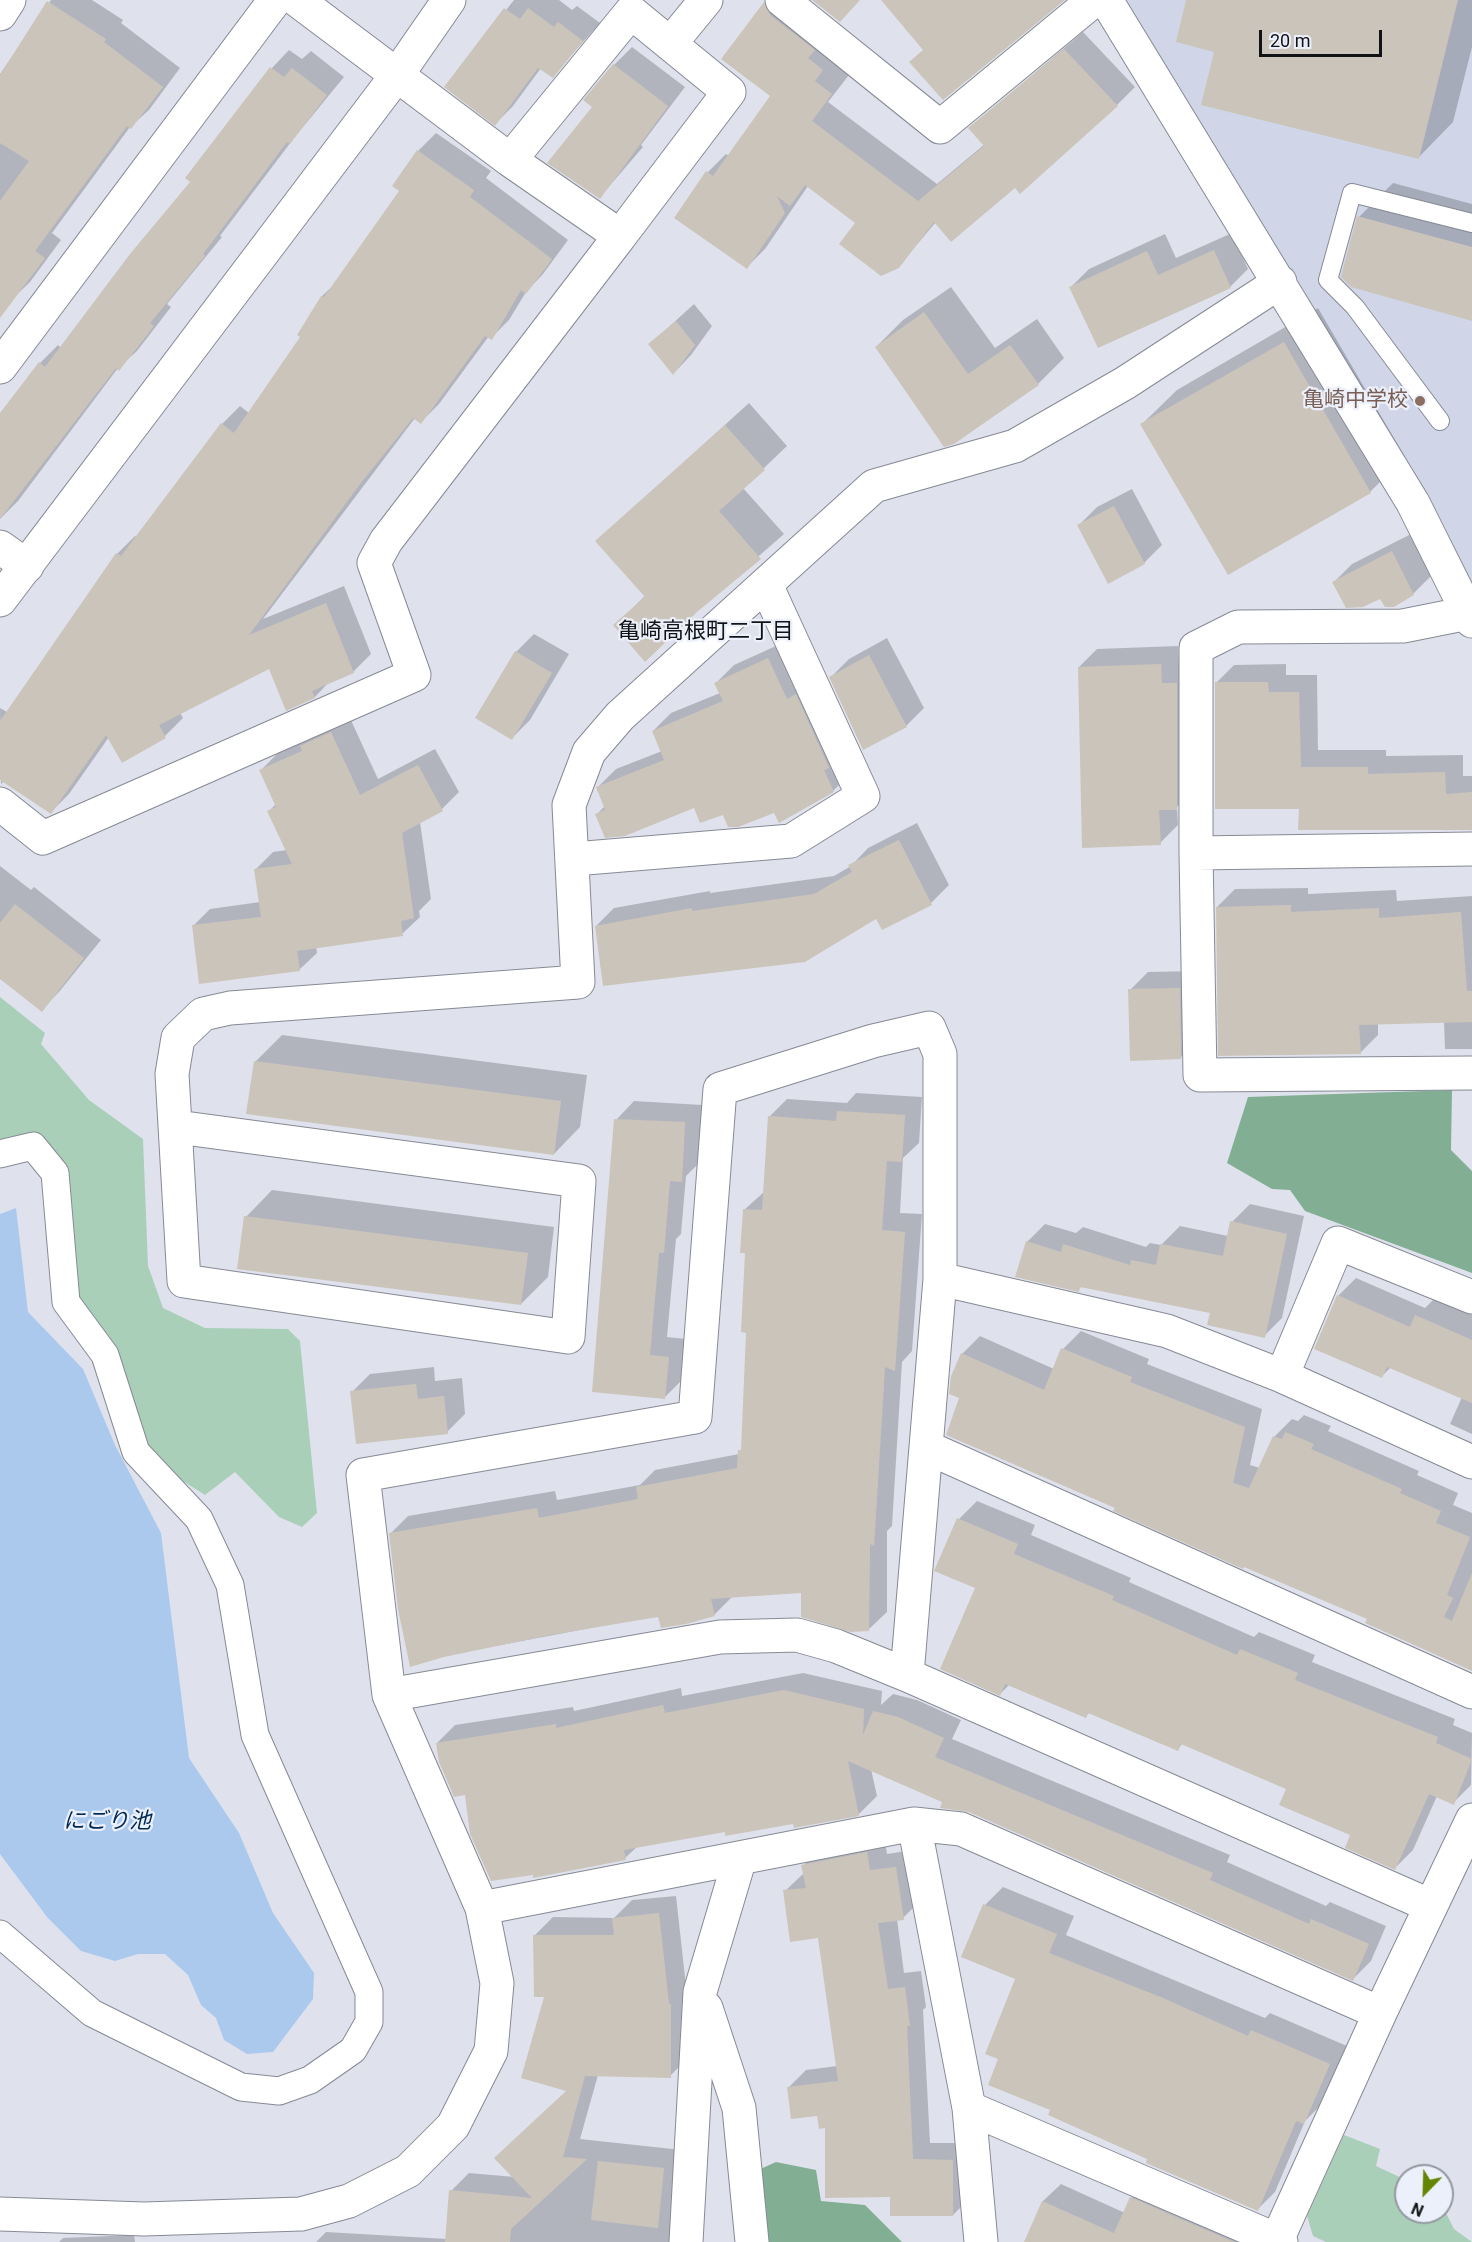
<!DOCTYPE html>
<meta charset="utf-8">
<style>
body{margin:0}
#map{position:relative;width:1472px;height:2242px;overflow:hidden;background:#dfe2ed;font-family:Roboto,sans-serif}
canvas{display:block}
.north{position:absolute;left:1394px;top:2164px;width:60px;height:60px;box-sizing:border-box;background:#ecf0fb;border:2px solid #94989f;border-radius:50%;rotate:203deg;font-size:16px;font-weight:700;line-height:24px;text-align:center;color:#111316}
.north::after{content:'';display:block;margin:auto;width:21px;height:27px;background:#638501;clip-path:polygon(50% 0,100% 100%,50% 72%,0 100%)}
.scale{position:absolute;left:1259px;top:30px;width:123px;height:27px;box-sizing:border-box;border:3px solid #111316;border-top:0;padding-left:8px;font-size:18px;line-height:21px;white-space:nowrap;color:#111316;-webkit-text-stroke:4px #ecf0fb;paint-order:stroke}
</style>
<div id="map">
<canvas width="1472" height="2242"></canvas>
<div class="north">N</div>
<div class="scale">20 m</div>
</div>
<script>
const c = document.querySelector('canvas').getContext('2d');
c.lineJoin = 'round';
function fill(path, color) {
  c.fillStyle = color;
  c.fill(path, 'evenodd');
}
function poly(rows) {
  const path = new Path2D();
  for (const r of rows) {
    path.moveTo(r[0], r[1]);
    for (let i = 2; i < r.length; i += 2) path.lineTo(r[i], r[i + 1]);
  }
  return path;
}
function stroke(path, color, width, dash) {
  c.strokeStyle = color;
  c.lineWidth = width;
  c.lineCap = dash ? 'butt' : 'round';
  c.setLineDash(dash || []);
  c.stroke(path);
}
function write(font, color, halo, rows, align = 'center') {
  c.font = font + ' Roboto,"Noto Sans JP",sans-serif';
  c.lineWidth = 4.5;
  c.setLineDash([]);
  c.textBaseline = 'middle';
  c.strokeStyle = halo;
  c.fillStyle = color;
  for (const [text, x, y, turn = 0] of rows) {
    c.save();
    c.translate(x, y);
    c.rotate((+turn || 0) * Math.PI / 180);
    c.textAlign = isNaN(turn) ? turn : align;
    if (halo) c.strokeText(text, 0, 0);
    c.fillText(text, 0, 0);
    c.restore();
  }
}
const built = poly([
 [1124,0,1472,0,1472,582,1443,523]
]);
const green = poly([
 [0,997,45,1033,41,1044,89,1100,143,1139,148,1266,163,1308,205,1328,288,1329,300,1341,317,1513,302,1527,279,1517,235,1472,205,1495,172,1474,141,1445,75,1298,34,1138,12,1137,0,1140],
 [1344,2135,1380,2149,1376,2166,1406,2180,1406,2212,1442,2212,1442,2205,1454,2229,1472,2242,1326,2242,1313,2236,1307,2216]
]);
const forest = poly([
 [1452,1090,1451,1150,1472,1171,1472,1273,1305,1211,1290,1190,1272,1189,1227,1163,1248,1097],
 [776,2162,816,2170,821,2201,865,2205,902,2242,763,2242,756,2171]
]);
const water = poly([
 [16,1208,28,1312,83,1369,115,1445,161,1533,189,1758,239,1833,273,1913,314,1973,313,1999,273,2052,247,2054,224,2040,216,2018,201,2005,188,1975,165,1954,138,1954,115,1961,81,1951,47,1917,0,1854,0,1214]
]);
const shadow = poly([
 [51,0,92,0,123,20,121,23,180,68,149,110,130,127,52,233,61,240,30,282,0,311,0,74],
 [514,0,559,0,572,10,577,6,600,23,552,76,541,68,513,106,495,124,446,87],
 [772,0,840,51,832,62,849,75,828,102,937,184,985,144,970,128,1083,32,1135,87,1117,105,1015,186,936,222,898,267,857,223,808,186,765,249,747,267,676,217,708,172,726,154,729,156,773,96,754,18],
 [1188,0,1472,0,1472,47,1453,122,1419,157],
 [632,47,685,87,641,145,643,147,600,197,594,106,614,65],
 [289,50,302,59,311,51,344,77,294,138,220,236,222,237,167,304,171,307,137,351,118,368,18,501,0,519,0,414,40,363,58,345,61,348,192,182,187,178,272,68],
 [436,133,491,171,486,178,568,240,543,274,526,292,509,320,491,338,489,336,439,404,421,422,415,418,263,619,344,586,371,654,353,672,329,682,315,697,287,709,270,667,180,713,183,718,165,736,109,737,69,794,51,812,4,781,1,784,0,708,7,712,117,554,135,536,137,537,222,424,240,406,249,413,302,337,299,334,322,296,335,284,401,190,418,151],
 [1393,183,1472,204,1472,319,1359,217],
 [1232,233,1248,269,1230,287,1071,287,1089,269,1165,234,1176,258],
 [951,287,995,348,1037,319,1064,358,1038,384,953,442,876,347,903,320],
 [694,304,712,326,691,355,674,373,650,344],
 [1318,308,1405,457,1370,492,1142,424,1177,390],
 [749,403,787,446,743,488,784,534,696,611,615,625,646,595,597,541],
 [1132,489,1162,545,1144,563,1079,525,1097,507],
 [1411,534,1431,576,1413,594,1381,597,1334,582,1352,564],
 [534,634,569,654,530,720,512,738,516,652],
 [887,638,924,708,906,726,831,677,849,659],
 [787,641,851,773,833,791,775,811,724,813,695,806,597,814,605,806,598,787,616,769,662,751,653,731,671,713,720,693,716,683,734,665],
 [1178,646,1179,665,1195,665,1195,790,1177,807,1178,825,1160,843,1079,667,1097,649],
 [1286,664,1286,675,1317,675,1318,750,1386,750,1386,756,1463,755,1463,776,1472,776,1472,829,1300,807,1216,683,1234,665],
 [349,716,378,779,435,749,459,792,442,809,420,822,431,899,419,911,420,917,402,934,316,946,317,953,299,970,193,926,210,909,260,902,256,869,273,852,287,850,269,811,276,804,261,770,278,753,308,740,319,729],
 [917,823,949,885,931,903,882,928,877,917,596,926,614,908,710,891,710,893,834,876,851,866,868,848],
 [0,866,31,890,34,887,101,940,59,992,41,1010,0,977],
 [1308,888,1308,894,1396,890,1397,901,1472,896,1472,1049,1445,1049,1444,1021,1378,1023,1378,1035,1360,1053,1217,907,1235,889],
 [1197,971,1198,1040,1180,1058,1130,990,1148,972],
 [282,1035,587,1075,580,1127,554,1154,255,1062],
 [856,1093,922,1097,919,1143,903,1158,900,1213,922,1214,912,1351,902,1362,892,1526,887,1531,887,1612,868,1630,802,1591,733,1596,714,1615,659,1615,443,1656,390,1534,408,1516,555,1491,557,1500,640,1485,655,1470,739,1454,743,1447,747,1331,744,1210,764,1192,769,1117,787,1099,847,1103],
 [634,1101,702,1105,700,1162,686,1176,681,1234,676,1239,667,1337,686,1339,683,1379,665,1397,593,1391,616,1120],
 [272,1190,554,1227,548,1277,521,1304,246,1217],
 [1250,1204,1304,1216,1282,1318,1264,1336,1212,1311,1082,1286,1078,1290,1027,1242,1045,1224,1076,1233,1083,1227,1146,1247,1150,1243,1161,1245,1180,1226,1228,1236,1232,1222],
 [1356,1278,1425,1308,1435,1298,1472,1315,1472,1434,1450,1424,1462,1397,1391,1367,1381,1377,1338,1296],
 [1081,1331,1149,1359,1147,1364,1262,1409,1250,1465,1260,1468,1274,1437,1292,1419,1298,1421,1304,1415,1331,1426,1328,1431,1419,1471,1417,1475,1458,1493,1453,1505,1472,1513,1472,1670,1369,1618,1117,1507,961,1397,962,1354,980,1336,1054,1369,1063,1349],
 [434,1367,435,1381,462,1378,465,1414,447,1432,352,1392,370,1374],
 [977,1501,1035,1525,1031,1535,1131,1578,1129,1582,1254,1637,1259,1632,1315,1655,1312,1662,1455,1719,1453,1725,1472,1733,1471,1785,1453,1803,1437,1796,1413,1850,1395,1868,1288,1788,1183,1743,1178,1749,1090,1712,1086,1716,1010,1684,1000,1694,977,1587,936,1570,959,1519],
 [803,1673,882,1691,881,1705,893,1694,917,1700,961,1720,952,1739,1230,1855,1227,1862,1326,1906,1330,1902,1386,1926,1371,1961,1353,1979,871,1769,877,1796,859,1814,726,1830,638,1846,625,1858,466,1794,437,1743,455,1725,573,1707,574,1711,681,1688,682,1696],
 [884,1836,887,1854,913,1850,920,1901,903,1918,897,1919,904,1973,921,1971,926,2007,923,2010,930,2143,970,2143,970,2198,953,2215,891,2196,826,2126,818,2115,788,2088,806,2070,837,2066,819,1937,785,1891,804,1873,803,1866,820,1848],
 [1003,1887,1074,1916,1066,1935,1265,2018,1270,2013,1347,2046,1321,2105,1305,2121,1275,2192,1257,2210,1052,2110,1000,2058,1017,1978,985,1905],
 [676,1896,686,1986,688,2058,670,2076,598,2075,580,2139,682,2150,672,2242,316,2242,326,2232,447,2239,451,2191,469,2173,515,2177,568,2090,535,1935,553,1917,614,1918,632,1900],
 [1149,2181,1254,2242,1035,2242,1027,2239,1043,2201,1061,2184,1125,2213,1131,2198],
 [134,2235,135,2242,59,2242,63,2238]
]);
const building = poly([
 [812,0,860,0,840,22],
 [881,0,1065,0,943,100,909,62,923,50],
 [1186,0,1458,0,1419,159,1201,105,1214,52,1176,42],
 [47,1,106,39,104,42,163,87,131,129,127,126,35,251,45,258,0,318,0,201,29,161,0,143,0,75],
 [764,2,770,15,815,50,808,58,823,70,815,81,832,94,812,121,918,201,984,146,968,128,1064,49,1118,106,1020,194,1015,188,951,242,934,222,899,268,881,276,839,244,855,223,805,185,790,206,777,196,785,213,747,269,674,218,706,171,713,176,770,96,721,59],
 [504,8,520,19,528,8,554,27,558,22,583,41,553,78,538,68,495,126,444,87],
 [613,64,668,106,600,199,547,163,592,107,583,100],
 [270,67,284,77,292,68,327,95,290,144,287,142,203,254,205,256,150,323,154,326,119,371,116,368,0,519,0,413,39,362,45,367,130,254,190,182,185,178],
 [417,150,474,190,470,197,552,259,526,294,521,290,492,340,485,336,421,424,413,418,360,484,249,635,326,603,354,673,312,691,315,698,286,711,269,669,159,725,166,738,122,763,106,735,51,814,0,780,0,721,116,553,121,556,221,423,234,433,300,337,297,335,321,296,324,297,399,191,392,186],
 [1357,216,1472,247,1472,321,1351,287,1341,277],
 [1214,250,1231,288,1098,348,1069,287,1147,251,1158,275],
 [924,312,968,374,1010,345,1039,385,954,444,944,447,875,347],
 [676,321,695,345,673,375,648,344],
 [1284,342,1371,493,1228,575,1140,424],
 [725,425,765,470,719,511,761,559,697,612,645,662,613,625,645,597,595,541],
 [1114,506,1145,564,1108,584,1077,525],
 [1392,551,1414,595,1394,607,1385,607,1380,599,1363,607,1346,608,1332,582],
 [515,651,552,673,512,740,475,718],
 [869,655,907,727,863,750,829,677],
 [768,658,787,699,796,694,829,768,824,770,834,792,779,823,774,813,738,827,728,827,723,815,700,823,694,808,625,836,605,838,595,814,605,810,596,787,664,760,652,731,723,701,714,683],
 [1161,664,1162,683,1177,683,1177,810,1159,810,1161,845,1082,848,1078,667],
 [1215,682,1268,682,1269,692,1299,692,1301,767,1368,767,1368,774,1445,772,1446,794,1472,792,1472,830,1298,830,1299,809,1215,809],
 [331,732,360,795,418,765,443,811,402,833,414,918,401,921,403,936,297,951,300,971,199,984,192,925,261,917,254,869,292,864,267,811,276,807,259,770,302,751,300,746],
 [899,840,932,905,882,930,876,919,805,962,603,986,595,926,692,908,692,911,814,894,852,872,848,865],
 [15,904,84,958,42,1012,0,979,0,923],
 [1291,905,1291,912,1379,908,1379,918,1461,912,1467,991,1472,991,1472,1022,1359,1025,1361,1054,1218,1056,1216,907],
 [1180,988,1181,1059,1130,1061,1128,989],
 [254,1061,561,1101,554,1155,246,1114],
 [837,1111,905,1115,902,1162,887,1161,882,1230,905,1232,895,1371,885,1367,874,1546,870,1544,869,1631,850,1632,801,1617,801,1593,711,1599,715,1616,686,1624,661,1628,658,1617,550,1635,444,1657,410,1667,398,1609,389,1533,537,1508,539,1518,638,1499,636,1487,737,1468,738,1450,741,1450,746,1333,741,1332,745,1253,740,1253,743,1209,762,1210,768,1116,836,1121],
 [614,1119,685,1122,682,1182,670,1181,664,1253,659,1253,650,1355,669,1357,665,1399,592,1392],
 [244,1216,528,1253,521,1305,237,1269],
 [1230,1221,1287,1234,1265,1338,1207,1325,1210,1313,1080,1287,1079,1292,1015,1277,1026,1241,1061,1252,1063,1244,1130,1265,1131,1260,1156,1265,1160,1244,1223,1256],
 [1337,1295,1410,1327,1415,1315,1472,1340,1472,1403,1387,1367,1382,1378,1314,1349],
 [1061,1348,1132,1377,1130,1382,1245,1427,1233,1483,1249,1488,1273,1436,1282,1439,1285,1432,1314,1444,1311,1449,1402,1489,1400,1493,1441,1511,1436,1523,1470,1537,1447,1595,1453,1598,1444,1617,1452,1621,1472,1573,1472,1671,1365,1623,1367,1619,1244,1567,1243,1569,1113,1511,1115,1508,946,1435,959,1398,949,1394,951,1376,961,1353,1044,1390],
 [416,1384,418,1399,444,1396,448,1434,356,1444,350,1391],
 [957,1518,1018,1544,1014,1554,1114,1596,1112,1600,1237,1655,1240,1649,1298,1673,1295,1680,1438,1737,1436,1743,1472,1759,1454,1805,1429,1794,1395,1870,1345,1848,1350,1835,1279,1805,1286,1789,1181,1744,1178,1751,1088,1713,1086,1718,1005,1684,1000,1696,940,1669,975,1588,934,1571],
 [784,1690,864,1709,863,1735,873,1711,898,1717,944,1738,935,1757,1213,1873,1210,1880,1309,1924,1311,1919,1369,1944,1353,1981,969,1812,940,1808,942,1802,848,1761,859,1816,794,1828,793,1824,725,1836,725,1832,624,1850,626,1860,533,1878,533,1875,491,1881,470,1834,465,1795,454,1797,439,1762,436,1743,556,1724,556,1728,663,1705,665,1713],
 [867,1852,870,1870,896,1867,904,1920,878,1923,888,1989,905,1987,910,2026,907,2026,913,2159,953,2160,953,2216,890,2216,890,2197,825,2198,825,2128,819,2129,817,2116,791,2119,787,2087,838,2081,818,1938,790,1942,783,1890,806,1888,801,1865],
 [983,1904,1057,1934,1049,1953,1163,1998,1248,2036,1251,2030,1330,2064,1304,2124,1296,2121,1258,2211,1146,2163,1147,2159,1048,2115,1050,2110,988,2085,998,2059,985,2054,1015,1979,961,1957],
 [659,1913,669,2004,671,2004,671,2078,585,2076,563,2157,587,2159,511,2229,510,2242,445,2242,449,2190,532,2198,494,2158,566,2091,521,2078,544,1997,534,1997,533,1935,614,1935,612,1918],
 [598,2161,664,2168,658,2228,591,2220],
 [1130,2197,1234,2242,1024,2242,1042,2201,1114,2233]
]);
const service = poly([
 [1440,421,1355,307,1328,280,1352,193,1472,223]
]);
const pedestrian = poly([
 [0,1154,33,1146,55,1173,66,1302,105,1355,136,1452,199,1519,230,1585,255,1735,369,1992,369,2022,353,2050,310,2080,279,2091,241,2087,92,2013,0,1934]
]);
const minor = poly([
 [782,0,940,127,1094,0],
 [1106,0,1413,503,1472,621],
 [0,14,9,0],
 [670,44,706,0],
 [510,160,631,12,729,92,620,236],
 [0,367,275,0],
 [0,547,27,566],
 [1468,613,1403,626,1238,627,1196,648,1196,853,1200,1075,1472,1073],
 [0,804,43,838,414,675,374,563,386,541,620,236,510,160,297,0],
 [1196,853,1472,849],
 [574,859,791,841,863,796,766,585],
 [177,1127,579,1181,568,1337,184,1281,172,1074,178,1038,203,1014,230,1008,578,982,569,805,589,752,620,716,874,486,1015,446,1125,383,1280,282],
 [940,1279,1167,1331,1282,1376,1338,1243,1472,1297],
 [1282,1376,1472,1462],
 [926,1447,1472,1692],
 [907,1675,1431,1906],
 [914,1824,969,2108,981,2242],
 [482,1908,914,1824,961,1829,1380,2013],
 [706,2008,739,2108,752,2242],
 [969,2108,1277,2240],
 [0,2214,144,2219,301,2214,349,2201,408,2171,453,2126,491,2051,497,1983,482,1908,389,1695,363,1475,695,1417,720,1089,873,1041,929,1028,940,1054,940,1279,907,1675,836,1646,797,1635,720,1637,389,1695],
 [686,2242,700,1992,740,1858],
 [1281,2242,1277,2240,1380,2013,1472,1820]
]);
const tertiary = poly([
 [0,600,397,75,449,0]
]);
const markers = [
 [1420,401,6,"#8d6e63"]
];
const educationNames = [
 ["亀崎中学校",1408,401]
];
const neighbourhoodNames = [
 ["亀崎高根町二丁目",706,632]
];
const waterNames = [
 ["にごり池",107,1822]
];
fill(built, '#d0d6e8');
fill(green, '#a9cfb9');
fill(forest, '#82ae94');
fill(water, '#abc9ed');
fill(shadow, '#0003');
fill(building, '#cbc4ba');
stroke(service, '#868a94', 20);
stroke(pedestrian, '#868a94', 29);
stroke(minor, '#868a94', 35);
stroke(tertiary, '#868a94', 35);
stroke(service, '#fff', 18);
stroke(pedestrian, '#fff', 27);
stroke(minor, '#fff', 33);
stroke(tertiary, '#fff', 33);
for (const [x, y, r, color] of markers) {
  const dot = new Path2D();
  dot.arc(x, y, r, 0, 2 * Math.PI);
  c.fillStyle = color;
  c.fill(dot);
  stroke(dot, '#ecf0fb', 2);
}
write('21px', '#785e54', '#ecf0fb', educationNames, 'right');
write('22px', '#111316', '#ecf0fb', neighbourhoodNames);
write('italic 22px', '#002a56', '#ecf0fb', waterNames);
</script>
